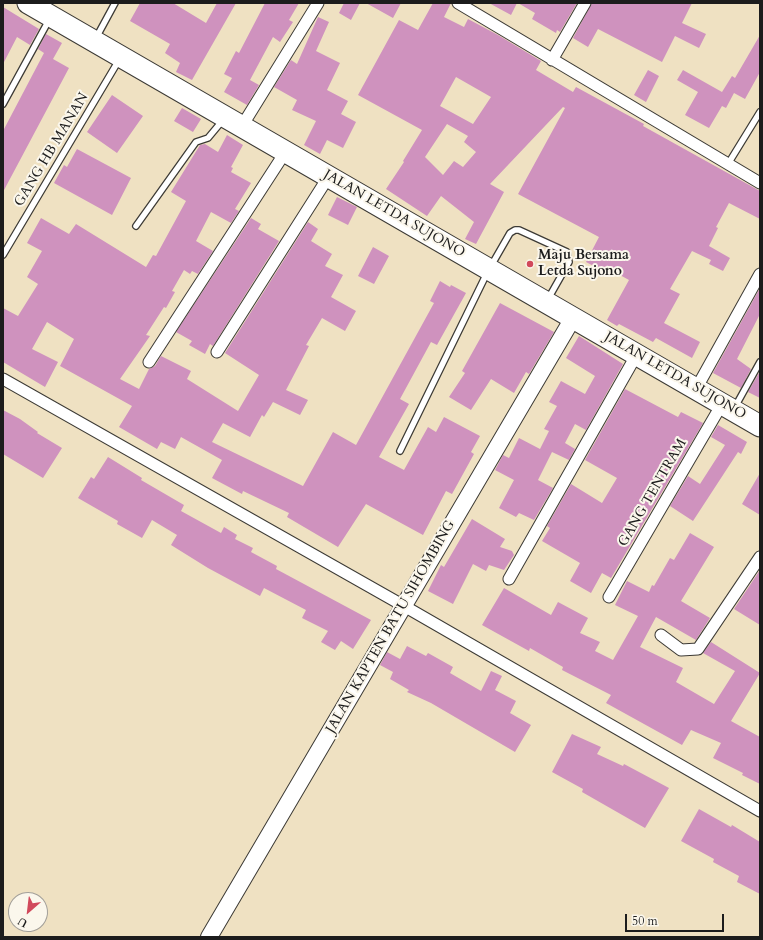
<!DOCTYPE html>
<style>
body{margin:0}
#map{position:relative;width:763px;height:940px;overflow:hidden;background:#efe1c2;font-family:Cardo,serif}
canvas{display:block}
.frame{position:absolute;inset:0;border:4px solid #1c1c1c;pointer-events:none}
.north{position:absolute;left:8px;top:892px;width:40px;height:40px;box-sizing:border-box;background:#fbf7ec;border:1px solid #a29f99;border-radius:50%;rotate:208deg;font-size:11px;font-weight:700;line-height:16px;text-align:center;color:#1c1c1c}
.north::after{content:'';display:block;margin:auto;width:14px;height:18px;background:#d1495b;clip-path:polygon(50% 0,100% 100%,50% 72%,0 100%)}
.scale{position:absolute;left:625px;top:914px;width:99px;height:18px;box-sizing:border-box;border:2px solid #1c1c1c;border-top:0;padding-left:5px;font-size:12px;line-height:14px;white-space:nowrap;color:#1c1c1c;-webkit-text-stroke:3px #fbf7ec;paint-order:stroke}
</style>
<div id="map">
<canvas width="763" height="940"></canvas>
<div class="frame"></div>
<div class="north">U</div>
<div class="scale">50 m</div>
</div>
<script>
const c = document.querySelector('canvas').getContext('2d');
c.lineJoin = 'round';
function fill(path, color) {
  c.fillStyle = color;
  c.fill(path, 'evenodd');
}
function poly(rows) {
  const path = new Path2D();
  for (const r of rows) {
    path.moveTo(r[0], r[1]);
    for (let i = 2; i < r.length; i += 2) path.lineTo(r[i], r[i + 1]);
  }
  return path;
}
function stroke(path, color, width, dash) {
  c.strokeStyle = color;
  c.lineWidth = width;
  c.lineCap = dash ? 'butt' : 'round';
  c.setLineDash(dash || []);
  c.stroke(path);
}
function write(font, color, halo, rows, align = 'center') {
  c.font = font + ' Cardo,serif';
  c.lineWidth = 4;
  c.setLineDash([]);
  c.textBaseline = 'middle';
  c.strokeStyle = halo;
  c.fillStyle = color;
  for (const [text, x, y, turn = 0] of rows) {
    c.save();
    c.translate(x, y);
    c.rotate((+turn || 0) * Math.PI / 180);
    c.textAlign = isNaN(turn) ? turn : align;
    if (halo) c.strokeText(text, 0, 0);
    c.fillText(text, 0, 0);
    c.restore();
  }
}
const building = poly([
 [140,3,173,3,206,23,217,3,236,3,192,80,176,72,180,63,165,53,170,44,130,21],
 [265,3,299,3,289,20,293,22,280,42,273,37,250,80,259,85,247,105,224,92,232,78,224,74,236,51,239,53],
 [344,3,360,3,351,20,339,13],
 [366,3,401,3,393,18],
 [433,3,451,3,444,17,464,27,468,19,498,35,541,61,536,70,573,92,576,87,644,124,643,126,760,191,760,219,729,203,716,227,718,228,709,246,730,258,723,271,709,264,711,260,692,251,670,289,680,294,664,323,700,342,692,358,656,338,653,342,619,324,617,326,607,320,629,280,609,269,607,273,586,262,599,237,518,194,565,108,563,107,490,184,504,192,476,244,465,239,474,222,441,196,427,216,386,189,404,162,403,161,422,130,358,95,399,20,418,30],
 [456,77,491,97,473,124,440,106],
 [447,124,468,136,464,142,476,152,463,167,454,161,443,175,425,157],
 [489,3,517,3,511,15],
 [518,3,577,3,560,32,557,30,556,33,532,19,535,13],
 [592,3,692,3,682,23,706,34,699,48,675,36,662,62,598,29,588,47,573,38],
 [3,7,39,29,30,45,17,37,3,64],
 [318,17,329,22,316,51,340,63,327,90,348,101,341,114,356,122,343,148,327,140,320,154,304,145,316,121,292,110,297,100,274,87,291,60,297,64],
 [46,34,62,43,53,59,69,68,3,192,3,131,44,53,38,49],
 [760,35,760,72,745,99,734,93,726,108,722,106,709,128,685,115,698,92,677,80,683,70,722,92,732,76,735,78],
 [648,70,659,76,646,102,634,95],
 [112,95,143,116,117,153,87,132],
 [182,108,201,119,193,132,174,121],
 [227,135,243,145,231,167,233,168,231,172,251,183,235,209,239,211,231,223,211,212,196,241,213,251,198,274,192,271,190,274,184,270,172,291,175,292,166,308,164,307,146,335,150,336,120,379,139,389,149,369,155,366,161,356,191,371,187,379,238,411,259,375,225,353,308,222,318,229,311,241,332,254,325,266,343,275,331,297,356,311,345,331,322,318,306,345,309,346,286,390,308,400,300,415,273,402,264,417,262,415,250,437,223,423,212,442,303,486,333,432,356,445,434,303,430,301,440,281,450,287,451,285,466,293,437,345,431,342,400,399,409,404,379,457,404,470,428,427,436,432,444,417,480,436,471,452,474,454,452,494,446,491,423,535,366,504,338,547,287,517,289,513,243,491,242,494,212,478,222,460,181,437,175,449,161,442,157,449,119,427,132,406,60,366,74,339,47,322,32,349,58,362,45,387,3,362,3,308,18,316,38,284,27,277,42,251,27,243,41,218,69,234,76,224,146,267,153,255,156,256,186,201,171,192,200,145,205,144,218,152],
 [77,149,131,178,112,215,54,183,64,165,67,167],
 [337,197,357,207,348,225,328,215],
 [251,218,261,224,258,229,279,241,213,346,210,344,205,354,189,345,192,341,176,332],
 [373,247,389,256,374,284,358,276],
 [760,288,760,314,737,359,751,369,741,388,713,373],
 [500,303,554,332,529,374,526,372,514,393,491,379,471,410,449,397,465,373,462,371],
 [579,336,623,364,586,430,575,424,565,443,575,449,569,460,552,452,538,480,553,488,534,520,519,513,516,517,499,508,514,480,495,470,503,455,509,458,519,438,540,449,549,431,544,429,557,406,549,402,561,381,585,394,595,376,566,358],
 [759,373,760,374,760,398,748,392],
 [625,389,678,417,681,412,703,423,611,578,602,573,591,593,570,581,580,563,542,541,550,528,547,526,571,484,602,503,617,478,585,460],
 [3,410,20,419,38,432,37,433,62,448,43,478,3,454],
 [718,425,747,442,741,454,738,452,693,521,670,506,688,476,700,484,725,445,711,437],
 [108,457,142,478,141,480,184,505,181,511,221,533,224,527,237,535,235,539,253,548,251,552,277,566,276,569,371,620,353,649,341,641,335,650,321,642,328,631,302,618,306,610,264,588,260,596,208,568,171,545,177,535,152,520,142,538,117,524,118,521,78,498,91,477,94,479],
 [760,473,760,515,742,504],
 [472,519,505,539,500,547,512,551,514,555,504,570,489,565,486,571,473,564,453,604,428,591,441,565,444,567],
 [690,533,714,547,681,601,710,618,696,640,656,617,640,647,683,668,676,682,714,704,735,671,703,653,711,642,760,673,731,721,760,737,760,784,742,775,743,773,713,758,721,743,691,730,682,745,606,703,611,695,562,670,563,667,530,648,529,651,482,625,504,588,551,615,558,602,588,618,580,633,600,642,595,651,613,660,638,616,615,605,627,581,649,592,652,585,654,586,670,558,674,560],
 [760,570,760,625,734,609],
 [407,646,426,656,428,653,453,667,450,673,481,691,491,671,502,676,495,690,516,701,510,713,531,725,515,752,431,703,407,692,409,690,390,679,393,672,380,665,387,652,400,659],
 [572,734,601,747,597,754,623,766,624,764,669,788,645,828,582,792,583,789,552,772],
 [699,809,731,827,732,825,760,842,760,894,737,882,739,876,713,862,714,859,681,841]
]);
const lane = poly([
 [96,38,115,3],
 [3,104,49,20],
 [728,164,760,112],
 [136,226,196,142,208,138,223,120],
 [3,255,119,60],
 [491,266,510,233,515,230,519,230,567,252,569,262,548,299],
 [735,407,760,362],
 [400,451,487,273]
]);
const street = poly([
 [458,3,760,183],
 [552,60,585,3],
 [242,126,318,3],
 [217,352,329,176],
 [149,362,286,151],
 [3,379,404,606,760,811],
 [696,389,760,274],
 [509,579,637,354],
 [609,597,722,404],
 [661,635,681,650,698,649,760,557]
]);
const secondary = poly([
 [209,937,573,318]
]);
const highway = poly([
 [28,3,760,426]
]);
const markers = [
 [530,264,4,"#d1495b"]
];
const streetNames = [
 ["GANG HB MANAN",52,150,-59],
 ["JALAN LETDA SUJONO",394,214,30],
 ["JALAN LETDA SUJONO",675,376,30],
 ["GANG TENTRAM",653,493,-60],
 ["JALAN KAPTEN BATU SIHOMBING",391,627,-60]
];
const poiNames = [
 ["Maju Bersama",538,256],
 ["Letda Sujono",538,272]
];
fill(building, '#cf92be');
stroke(lane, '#3c3a35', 8);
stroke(street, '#3c3a35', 13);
stroke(secondary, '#3c3a35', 18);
stroke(highway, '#3c3a35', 23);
stroke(lane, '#fff', 5.5);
stroke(street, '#fff', 11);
stroke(secondary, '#fff', 16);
stroke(highway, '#fff', 21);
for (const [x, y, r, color] of markers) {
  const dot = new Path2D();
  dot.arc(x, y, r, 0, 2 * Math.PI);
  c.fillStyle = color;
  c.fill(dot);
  stroke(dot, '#fbf7ec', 1.5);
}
write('14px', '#1c1c1c', '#fbf7ec', streetNames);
write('bold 14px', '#1c1c1c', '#fbf7ec', poiNames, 'left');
</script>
